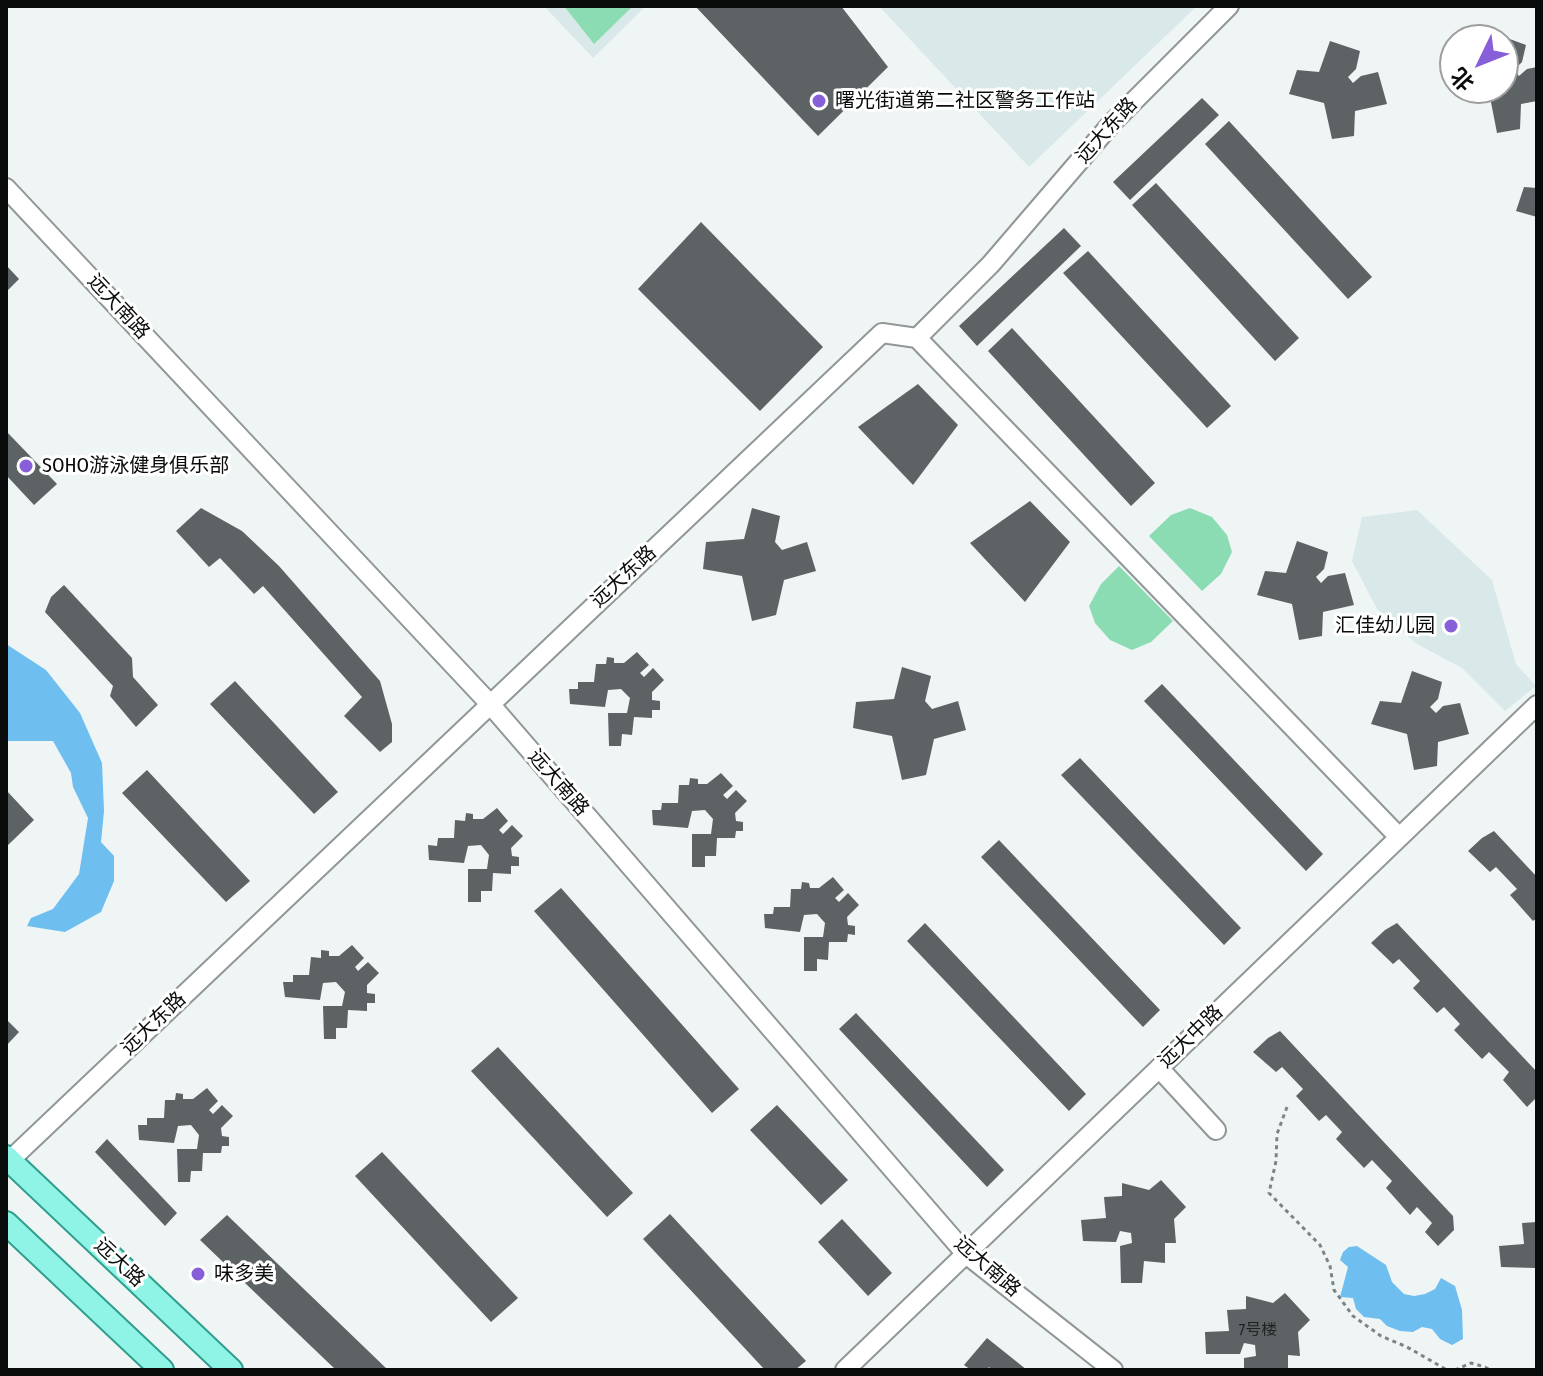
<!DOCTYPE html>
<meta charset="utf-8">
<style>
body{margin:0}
#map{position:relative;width:1543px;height:1376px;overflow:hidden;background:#eff5f5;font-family:"Fira Sans Condensed","Noto Sans SC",sans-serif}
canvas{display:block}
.frame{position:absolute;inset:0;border:8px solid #0a0c0c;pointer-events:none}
.north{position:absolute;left:1439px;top:24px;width:80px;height:80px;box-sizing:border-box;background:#fff;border:2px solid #9d9e9e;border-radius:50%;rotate:227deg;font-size:22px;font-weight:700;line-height:32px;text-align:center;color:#0a0c0c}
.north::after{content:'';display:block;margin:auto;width:28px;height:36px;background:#865fd9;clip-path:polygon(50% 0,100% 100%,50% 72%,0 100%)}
</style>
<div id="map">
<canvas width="1543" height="1376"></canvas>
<div class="frame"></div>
<div class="north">北</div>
</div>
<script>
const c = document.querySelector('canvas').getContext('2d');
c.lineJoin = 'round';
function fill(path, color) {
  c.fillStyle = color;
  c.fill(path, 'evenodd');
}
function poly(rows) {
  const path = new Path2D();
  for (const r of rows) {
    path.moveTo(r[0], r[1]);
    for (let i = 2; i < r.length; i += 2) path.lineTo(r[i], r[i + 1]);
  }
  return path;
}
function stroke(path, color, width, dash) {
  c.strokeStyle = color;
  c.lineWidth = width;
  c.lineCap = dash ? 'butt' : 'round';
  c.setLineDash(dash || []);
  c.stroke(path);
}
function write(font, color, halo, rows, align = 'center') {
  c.font = font + ' "Fira Sans Condensed","Noto Sans SC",sans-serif';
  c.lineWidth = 6;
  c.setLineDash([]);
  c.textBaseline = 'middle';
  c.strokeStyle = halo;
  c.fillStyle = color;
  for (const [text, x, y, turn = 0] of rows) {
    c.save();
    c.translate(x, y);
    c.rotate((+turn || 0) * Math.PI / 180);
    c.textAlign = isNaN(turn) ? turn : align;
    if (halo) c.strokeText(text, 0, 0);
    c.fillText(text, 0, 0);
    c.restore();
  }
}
const built = poly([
 [544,6,646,6,593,58],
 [879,6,1197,6,1029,167],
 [1417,510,1492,580,1516,664,1536,686,1505,711,1462,668,1417,644,1377,609,1352,561,1362,517]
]);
const green = poly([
 [564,6,633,6,594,44],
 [1190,508,1212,517,1227,535,1232,552,1221,574,1202,591,1149,536,1171,515],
 [1119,566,1173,621,1151,642,1132,650,1110,640,1095,623,1089,606,1101,584]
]);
const water = poly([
 [6,644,46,670,80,713,102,763,104,811,101,842,114,856,114,881,101,912,65,932,27,926,31,918,53,909,79,874,88,818,73,787,71,773,53,741,6,741],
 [1357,1246,1386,1265,1392,1282,1404,1294,1414,1296,1425,1294,1435,1289,1441,1278,1455,1286,1462,1310,1463,1339,1452,1345,1440,1339,1432,1329,1422,1327,1413,1332,1400,1331,1387,1326,1380,1319,1364,1317,1356,1309,1353,1298,1340,1297,1348,1267,1340,1260,1343,1252,1349,1247]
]);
const building = poly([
 [695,6,841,6,888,67,818,136],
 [1496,34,1526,45,1522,62,1514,70,1519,76,1527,69,1537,67,1537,101,1521,104,1520,129,1497,133,1490,97,1461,89,1503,88,1503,40,1494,40],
 [1330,41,1360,51,1356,69,1348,77,1353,83,1361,76,1378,72,1387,104,1355,111,1354,136,1332,139,1324,103,1289,94,1297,70,1319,72],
 [1202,98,1219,115,1130,200,1113,182],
 [1229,121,1372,277,1348,299,1205,144],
 [1156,183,1299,338,1275,361,1132,205],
 [1524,187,1537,188,1537,217,1516,211],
 [701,222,823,347,760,411,638,289],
 [1064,228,1081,246,977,346,959,326],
 [1088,251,1231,406,1207,428,1063,273],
 [6,265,19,279,6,292],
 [1012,328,1155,483,1131,506,988,351],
 [918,384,958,425,913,485,858,427],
 [6,431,57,484,34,505,6,475],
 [1030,501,1070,542,1025,602,970,543],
 [201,508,242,531,279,566,380,681,392,724,392,742,380,752,344,716,362,697,263,586,254,594,220,558,209,567,176,531],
 [752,508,780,516,775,542,782,550,807,542,816,571,784,580,776,615,752,621,742,576,703,569,706,542,744,539],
 [1297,541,1328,552,1324,569,1316,577,1321,583,1328,576,1345,573,1354,605,1323,612,1322,636,1299,640,1292,604,1257,595,1265,571,1286,573],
 [64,585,132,658,133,677,158,705,136,727,110,696,113,686,45,612,51,597],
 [637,652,649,665,640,673,644,677,653,668,664,680,652,692,652,700,660,701,660,710,652,710,652,718,634,717,632,735,622,734,621,746,609,746,608,713,627,713,630,698,621,689,608,690,605,707,570,704,569,689,578,689,578,682,594,682,596,664,606,664,607,657,614,658,614,663,624,663],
 [902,667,931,676,925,701,932,709,958,701,966,730,934,739,926,775,902,780,892,736,853,728,856,702,894,699],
 [1412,671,1442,682,1438,699,1430,707,1436,713,1443,706,1460,703,1469,734,1438,742,1437,766,1414,770,1407,734,1371,724,1380,701,1401,703],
 [235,681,338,792,314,814,210,704],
 [1162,684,1323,854,1306,871,1144,701],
 [1080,758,1241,928,1224,945,1061,775],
 [147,770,250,881,226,902,122,793],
 [721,773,733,786,723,795,727,799,736,790,747,801,735,813,736,821,743,822,743,831,736,831,735,838,717,838,716,856,705,856,705,867,692,867,692,834,711,834,713,819,705,810,692,811,688,828,653,825,652,810,661,810,662,803,678,803,679,785,689,785,690,778,698,779,698,784,707,784],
 [6,790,34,820,6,847],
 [497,808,508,821,499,830,503,834,512,825,523,836,511,848,512,856,519,857,519,866,511,866,511,874,493,873,492,891,481,891,481,902,468,902,468,869,487,869,489,855,481,845,468,846,464,863,429,860,428,845,437,846,438,838,454,838,455,820,465,821,466,813,473,814,473,819,483,819],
 [1494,831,1537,877,1537,918,1533,921,1510,895,1517,889,1496,867,1490,872,1468,851,1482,838],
 [999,840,1160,1010,1143,1027,981,857],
 [833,877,844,890,835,898,839,902,848,893,859,905,847,917,848,925,855,926,855,935,848,934,847,942,829,942,828,960,817,959,817,971,804,971,804,937,823,937,825,923,817,914,804,915,800,932,765,928,764,914,773,914,774,907,790,907,791,889,801,889,802,882,809,883,810,888,819,888],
 [561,888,739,1089,712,1113,534,911],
 [925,923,1086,1094,1069,1111,907,941],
 [1397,923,1537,1072,1537,1101,1535,1099,1527,1107,1503,1080,1509,1072,1489,1052,1482,1059,1454,1030,1460,1024,1444,1007,1437,1013,1413,988,1420,981,1399,959,1393,964,1371,943,1385,930],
 [352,945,364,958,355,967,358,971,368,962,379,973,367,985,367,993,375,994,375,1003,367,1003,367,1011,348,1010,347,1028,336,1028,336,1039,324,1039,323,1006,342,1006,345,992,336,982,323,983,320,1000,285,997,283,982,293,982,293,975,309,975,311,957,321,958,321,950,329,951,329,956,339,956],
 [856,1013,1004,1170,987,1187,839,1029],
 [6,1019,19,1032,6,1046],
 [1280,1031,1453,1216,1454,1230,1438,1246,1425,1232,1432,1223,1417,1207,1410,1215,1386,1188,1392,1181,1372,1160,1364,1168,1336,1139,1342,1132,1326,1115,1319,1121,1296,1096,1303,1089,1282,1067,1276,1072,1253,1052,1268,1038],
 [498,1047,633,1193,607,1217,471,1071],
 [207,1088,218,1101,209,1110,213,1114,222,1105,233,1116,221,1128,222,1136,229,1137,229,1146,222,1146,221,1153,203,1153,202,1171,191,1171,190,1182,178,1182,177,1149,197,1149,199,1135,191,1125,178,1126,174,1143,139,1140,138,1125,147,1125,147,1118,164,1118,165,1100,175,1100,176,1093,183,1094,183,1099,193,1099],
 [777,1105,848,1180,821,1205,750,1130],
 [107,1139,177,1213,165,1226,95,1152],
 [382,1152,518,1298,491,1322,355,1176],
 [1161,1180,1186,1207,1174,1219,1176,1243,1165,1243,1165,1263,1144,1261,1142,1283,1121,1283,1120,1246,1132,1243,1131,1233,1120,1231,1116,1242,1083,1241,1081,1220,1106,1218,1104,1197,1122,1196,1122,1183,1149,1190],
 [670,1214,806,1361,795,1370,765,1370,643,1239],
 [227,1215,388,1370,336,1370,200,1240],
 [842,1219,892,1273,868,1296,818,1242],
 [1537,1222,1537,1261,1535,1268,1501,1267,1499,1246,1524,1244,1522,1223],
 [1285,1293,1310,1320,1298,1332,1300,1356,1288,1355,1288,1370,1244,1370,1244,1358,1256,1356,1255,1345,1244,1343,1240,1354,1206,1354,1205,1332,1229,1331,1227,1310,1246,1309,1246,1296,1273,1303],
 [987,1338,1027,1370,992,1370,989,1367,987,1370,971,1370,964,1365]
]);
const path = poly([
 [1287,1107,1277,1134,1276,1161,1269,1193,1320,1245,1330,1266,1334,1290,1353,1316,1381,1336,1407,1347,1447,1370],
 [1455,1370,1471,1363,1485,1367,1490,1370]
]);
const minor = poly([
 [6,188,490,704,966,1254,1113,1370],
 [917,338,1399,837],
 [1159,1068,1216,1130],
 [6,1164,882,333,917,338,991,264,1112,123,1229,6],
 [845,1370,1537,705]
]);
const major = poly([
 [6,1157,231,1370],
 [6,1223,162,1370]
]);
const markers = [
 [819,101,8,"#865fd9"],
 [26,466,8,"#865fd9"],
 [1451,626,8,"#865fd9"],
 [198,1274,8,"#865fd9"]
];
const numberNames = [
 ["7号楼",1258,1331]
];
const poiNames = [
 ["曙光街道第二社区警务工作站",835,101],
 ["SOHO游泳健身俱乐部",42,466],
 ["汇佳幼儿园",1435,626,"right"],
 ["味多美",214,1274]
];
const streetNames = [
 ["远大东路",1107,131,-48],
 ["远大南路",118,307,47],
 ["远大东路",624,577,-43],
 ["远大南路",558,783,49],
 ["远大东路",154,1024,-44],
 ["远大中路",1191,1037,-44],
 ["远大路",119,1263,43],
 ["远大南路",987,1267,41]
];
fill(built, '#d9e8e9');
fill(green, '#8bdcb2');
fill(water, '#6ebef0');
fill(building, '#5d6264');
stroke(minor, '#919797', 22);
stroke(major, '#309e8d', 26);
stroke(path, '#7f8383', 3, [4, 4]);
stroke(minor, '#fff', 18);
stroke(major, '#8ff4e5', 22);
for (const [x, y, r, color] of markers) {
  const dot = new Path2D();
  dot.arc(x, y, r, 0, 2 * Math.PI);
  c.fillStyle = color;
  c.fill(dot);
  stroke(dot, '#fff', 3);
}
write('16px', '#1f2222', null, numberNames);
write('20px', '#0a0c0c', '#fff', poiNames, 'left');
write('20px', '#0a0c0c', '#fff', streetNames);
</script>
